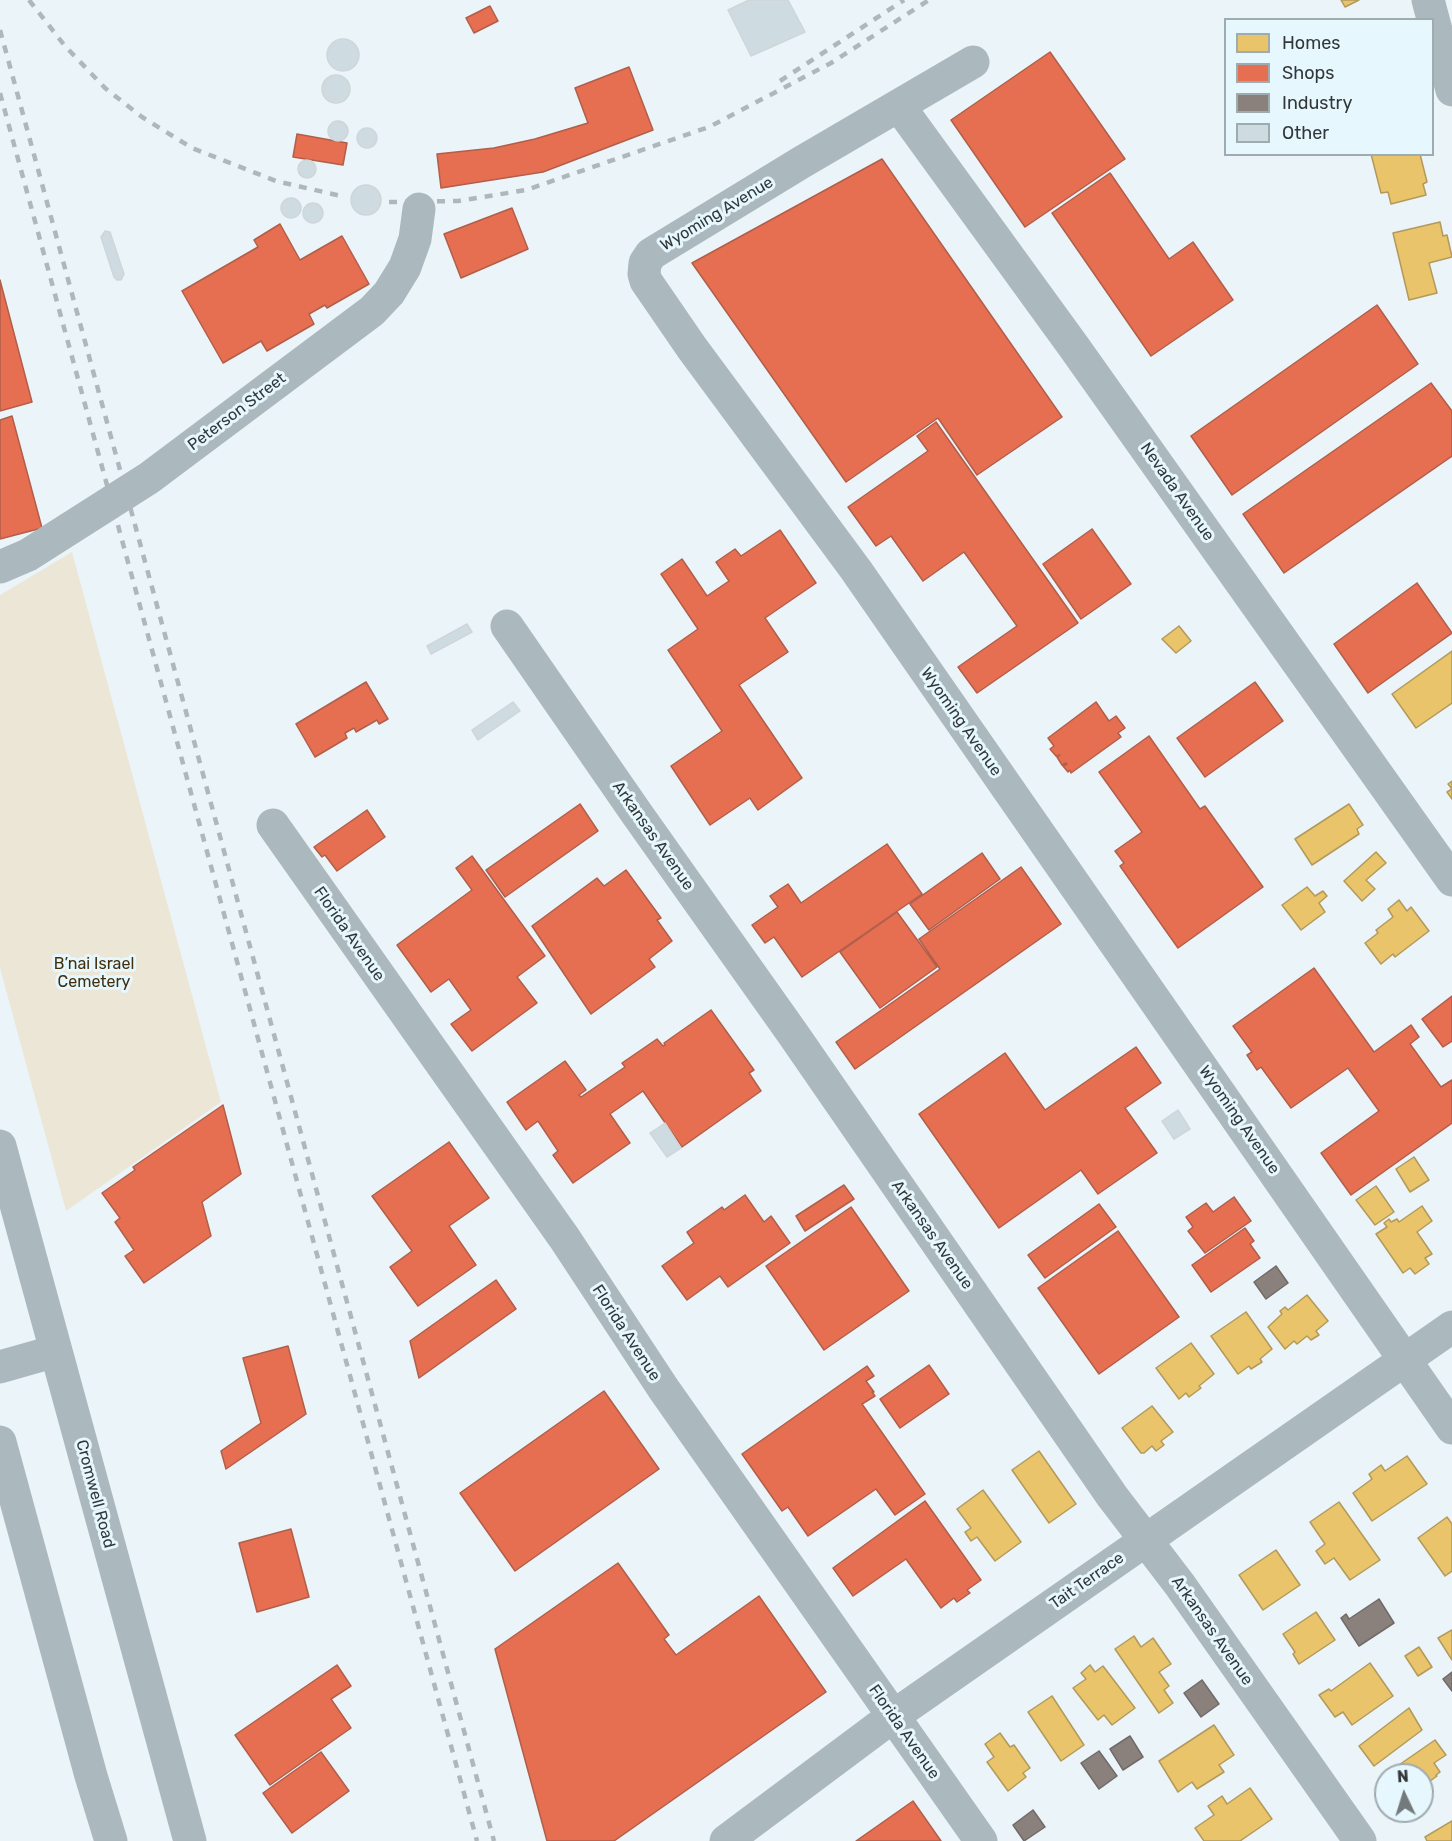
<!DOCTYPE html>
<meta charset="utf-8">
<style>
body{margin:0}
#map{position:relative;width:1452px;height:1841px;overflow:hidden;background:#ebf4f8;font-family:Rubik,sans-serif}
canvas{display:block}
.legend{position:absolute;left:1224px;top:18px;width:210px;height:138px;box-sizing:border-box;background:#e6f7fd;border:2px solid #9eabaf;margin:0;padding:8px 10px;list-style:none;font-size:18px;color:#32383a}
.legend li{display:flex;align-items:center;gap:12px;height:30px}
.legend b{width:30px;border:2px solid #9eabaf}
.north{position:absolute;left:1374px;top:1763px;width:60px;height:60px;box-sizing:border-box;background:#e6f7fd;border:2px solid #9eabaf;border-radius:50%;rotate:356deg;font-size:16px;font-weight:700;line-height:24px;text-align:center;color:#32383a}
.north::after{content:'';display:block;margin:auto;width:21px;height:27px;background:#737a7c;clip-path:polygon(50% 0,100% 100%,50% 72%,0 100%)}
</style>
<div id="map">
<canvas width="1452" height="1841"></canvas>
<ul class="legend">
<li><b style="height:16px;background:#e9c46a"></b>Homes</li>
<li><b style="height:16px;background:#e76f51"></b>Shops</li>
<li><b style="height:16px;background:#8a817c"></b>Industry</li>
<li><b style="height:16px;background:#cedbe1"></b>Other</li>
</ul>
<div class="north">N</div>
</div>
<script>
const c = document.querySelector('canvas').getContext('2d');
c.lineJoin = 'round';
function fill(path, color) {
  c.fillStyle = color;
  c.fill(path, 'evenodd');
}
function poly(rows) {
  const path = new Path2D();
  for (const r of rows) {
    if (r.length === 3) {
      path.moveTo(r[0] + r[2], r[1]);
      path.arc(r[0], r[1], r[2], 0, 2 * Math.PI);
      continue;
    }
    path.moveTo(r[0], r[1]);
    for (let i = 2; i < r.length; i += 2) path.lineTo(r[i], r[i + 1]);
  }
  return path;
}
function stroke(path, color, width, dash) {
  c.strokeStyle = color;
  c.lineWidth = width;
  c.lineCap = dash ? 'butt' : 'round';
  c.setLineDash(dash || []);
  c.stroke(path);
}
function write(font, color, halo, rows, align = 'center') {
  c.font = font + ' Rubik,sans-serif';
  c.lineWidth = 6;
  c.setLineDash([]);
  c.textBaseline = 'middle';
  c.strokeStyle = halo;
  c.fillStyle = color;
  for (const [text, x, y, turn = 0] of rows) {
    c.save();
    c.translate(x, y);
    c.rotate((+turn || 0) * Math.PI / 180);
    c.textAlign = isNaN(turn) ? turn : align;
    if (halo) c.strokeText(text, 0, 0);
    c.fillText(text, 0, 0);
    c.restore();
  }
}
const green = poly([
 [72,552,221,1102,66,1211,0,968,0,595]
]);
const homes = poly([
 [1341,0,1359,0,1345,7,1341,0],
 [1371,154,1420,154,1427,182,1423,184,1426,195,1391,204,1388,192,1381,193,1371,154],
 [1440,222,1443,236,1447,235,1452,257,1429,263,1437,293,1409,300,1393,233,1440,222],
 [1179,626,1191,641,1176,653,1162,639,1179,626],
 [1452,651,1452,703,1416,728,1392,694,1452,651],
 [1452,781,1452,799,1447,792,1452,789,1448,784,1452,781],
 [1349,804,1363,825,1357,829,1359,834,1312,865,1295,839,1349,804],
 [1376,852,1386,863,1366,880,1375,889,1362,901,1344,881,1376,852],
 [1307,887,1315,896,1323,891,1327,896,1319,903,1325,912,1301,930,1282,905,1307,887],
 [1399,900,1407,911,1411,907,1429,931,1395,957,1393,954,1381,964,1365,943,1378,933,1376,930,1393,917,1388,909,1399,900],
 [1414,1157,1429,1180,1410,1192,1396,1169,1414,1157],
 [1376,1186,1394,1212,1375,1225,1356,1200,1376,1186],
 [1422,1206,1432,1221,1417,1232,1432,1254,1425,1258,1429,1264,1415,1274,1410,1268,1403,1273,1376,1234,1387,1227,1384,1223,1389,1219,1391,1222,1397,1219,1399,1222,1422,1206],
 [1307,1295,1328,1321,1316,1331,1319,1335,1311,1340,1307,1336,1297,1344,1294,1341,1285,1349,1268,1327,1282,1314,1280,1311,1285,1307,1288,1310,1307,1295],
 [1246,1312,1272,1349,1260,1359,1262,1362,1251,1369,1249,1366,1238,1374,1211,1336,1246,1312],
 [1191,1343,1214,1374,1199,1386,1201,1388,1189,1397,1186,1393,1179,1399,1156,1368,1191,1343],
 [1152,1406,1173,1432,1161,1441,1164,1445,1156,1451,1152,1446,1144,1453,1141,1453,1122,1428,1152,1406],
 [1039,1451,1076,1504,1049,1523,1012,1470,1039,1451],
 [1407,1456,1427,1484,1372,1521,1353,1493,1372,1479,1369,1474,1381,1465,1385,1471,1407,1456],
 [983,1490,1021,1542,995,1561,977,1537,971,1541,965,1532,971,1528,957,1509,983,1490],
 [1339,1502,1380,1560,1350,1580,1334,1558,1325,1564,1316,1551,1325,1544,1310,1522,1339,1502],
 [1447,1517,1452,1524,1452,1571,1445,1576,1418,1538,1447,1517],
 [1276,1550,1300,1585,1263,1610,1239,1575,1276,1550],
 [1316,1612,1335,1640,1299,1664,1293,1654,1295,1652,1283,1634,1316,1612],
 [1452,1630,1452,1660,1438,1638,1452,1630],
 [1134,1636,1141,1647,1153,1638,1171,1664,1159,1672,1169,1686,1164,1690,1173,1703,1159,1713,1115,1649,1134,1636],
 [1419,1647,1432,1667,1418,1676,1405,1656,1419,1647],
 [1370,1663,1393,1696,1352,1725,1343,1712,1335,1717,1319,1695,1329,1689,1331,1691,1370,1663],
 [1090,1665,1095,1672,1103,1666,1135,1708,1112,1725,1104,1715,1098,1720,1073,1688,1086,1679,1081,1673,1090,1665],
 [1052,1696,1084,1745,1061,1761,1028,1712,1052,1696],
 [1409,1708,1422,1730,1374,1766,1359,1746,1409,1708],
 [1214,1725,1234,1755,1219,1765,1224,1772,1197,1789,1192,1782,1178,1792,1159,1761,1214,1725],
 [1000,1733,1010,1747,1014,1745,1030,1768,1023,1773,1026,1777,1008,1791,987,1762,994,1757,985,1744,1000,1733],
 [1435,1740,1446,1755,1434,1763,1440,1772,1436,1775,1437,1776,1422,1787,1422,1775,1386,1775,1386,1780,1383,1776,1435,1740],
 [1250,1788,1272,1819,1240,1841,1204,1841,1195,1828,1214,1815,1208,1806,1222,1796,1227,1804,1250,1788],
 [1452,1821,1452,1841,1427,1841,1425,1837,1452,1821]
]);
const shops = poly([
 [490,6,498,21,474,33,466,18,490,6],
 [1050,52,1125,159,1025,227,951,120,1050,52],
 [629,67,653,130,543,172,441,188,437,154,494,148,535,139,588,123,575,88,629,67],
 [297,134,347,143,343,165,293,157,297,134],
 [882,159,1062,417,977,475,938,418,846,482,692,263,882,159],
 [1110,173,1169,259,1193,242,1233,300,1151,356,1052,213,1110,173],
 [512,208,528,249,461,278,444,234,512,208],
 [280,224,300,260,342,236,369,284,327,308,325,305,309,314,314,324,267,351,261,341,223,363,182,291,258,247,254,240,280,224],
 [0,280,32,402,0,411,0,280],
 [1377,305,1418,364,1232,495,1191,436,1377,305],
 [1431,383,1452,411,1452,456,1284,573,1243,514,1431,383],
 [12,416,42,528,0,539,0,420,12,416],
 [936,422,1078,623,977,693,958,667,1017,626,964,552,923,581,891,536,876,546,848,507,928,451,917,436,936,422],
 [1092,529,1131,584,1081,619,1043,564,1092,529],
 [780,530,816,583,765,618,788,652,739,685,802,778,758,810,750,798,710,825,671,766,722,731,668,650,698,629,661,574,682,559,707,596,729,581,716,562,735,549,741,556,780,530],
 [1417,583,1452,633,1368,693,1334,644,1417,583],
 [366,682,388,719,379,724,377,720,356,732,354,728,345,733,347,738,315,757,296,724,366,682],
 [1255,682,1283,721,1205,777,1177,738,1255,682],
 [1096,702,1109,721,1116,716,1125,728,1118,733,1121,737,1071,773,1070,770,1068,772,1063,766,1067,764,1066,763,1062,765,1057,757,1060,755,1056,756,1050,749,1054,746,1048,738,1096,702],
 [1149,736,1200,809,1205,806,1263,887,1178,948,1120,866,1124,863,1115,851,1142,832,1099,772,1149,736],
 [580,804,598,831,505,897,486,870,580,804],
 [367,810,385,837,337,871,325,855,322,857,314,847,367,810],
 [887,844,922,894,802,977,774,937,765,943,752,925,778,907,770,896,788,884,801,903,887,844],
 [982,853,1000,879,929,930,910,904,982,853],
 [472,856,545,956,517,977,537,1003,472,1051,451,1024,471,1010,449,979,431,992,397,945,472,890,456,868,472,856],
 [1021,867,1061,924,855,1069,836,1042,940,969,919,939,1021,867],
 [626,870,661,918,657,920,672,941,649,959,655,967,591,1014,532,926,597,878,604,886,626,870],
 [897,912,937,967,880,1008,840,952,897,912],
 [1314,968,1374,1052,1411,1025,1419,1037,1410,1044,1441,1087,1452,1080,1452,1123,1351,1195,1321,1153,1379,1111,1348,1068,1291,1108,1261,1067,1257,1070,1247,1055,1252,1052,1233,1026,1314,968],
 [1452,996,1452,1041,1443,1047,1422,1019,1452,996],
 [711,1010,754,1070,749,1073,761,1091,682,1147,643,1091,610,1114,630,1143,573,1183,553,1155,558,1151,538,1121,526,1130,507,1102,565,1061,586,1090,579,1095,581,1097,625,1067,622,1063,657,1039,663,1046,665,1045,664,1043,711,1010],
 [1136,1047,1161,1083,1125,1108,1157,1153,1098,1194,1081,1170,999,1228,919,1114,1005,1053,1045,1110,1136,1047],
 [223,1105,241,1174,202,1202,211,1236,144,1283,125,1256,134,1250,115,1222,120,1218,102,1193,135,1170,133,1167,223,1105],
 [449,1142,489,1198,449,1226,476,1265,418,1306,390,1267,412,1251,372,1196,449,1142],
 [844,1185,854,1199,805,1231,796,1216,844,1185],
 [745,1195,764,1222,771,1216,790,1243,728,1287,720,1276,687,1300,662,1266,694,1243,687,1232,722,1207,724,1210,745,1195],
 [1234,1197,1251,1221,1205,1253,1188,1231,1193,1227,1186,1217,1206,1203,1213,1212,1234,1197],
 [1099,1204,1116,1227,1045,1278,1028,1255,1099,1204],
 [851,1207,909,1291,824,1350,766,1266,851,1207],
 [1245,1228,1254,1241,1250,1244,1260,1258,1211,1292,1192,1265,1245,1228],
 [1118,1231,1179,1317,1099,1374,1038,1288,1118,1231],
 [496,1280,516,1309,419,1378,410,1341,496,1280],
 [288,1346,306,1414,226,1469,221,1451,261,1423,243,1358,288,1346],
 [929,1365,949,1394,900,1428,880,1399,929,1365],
 [867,1366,874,1376,866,1381,874,1392,872,1392,875,1396,862,1404,925,1494,895,1515,876,1489,808,1536,788,1507,782,1511,742,1454,867,1366],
 [604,1391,659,1469,515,1571,460,1493,604,1391],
 [925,1501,981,1580,967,1590,970,1593,957,1602,954,1598,941,1608,906,1559,853,1596,833,1568,925,1501],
 [291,1529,309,1597,257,1612,239,1543,291,1529],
 [618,1563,669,1635,664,1639,676,1655,759,1596,826,1692,614,1841,547,1841,495,1649,618,1563],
 [337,1665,351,1686,331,1699,351,1728,270,1785,235,1735,337,1665],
 [321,1752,349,1791,292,1833,263,1793,321,1752],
 [913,1801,941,1841,856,1841,913,1801]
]);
const industry = poly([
 [1276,1266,1288,1283,1266,1299,1254,1282,1276,1266],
 [1379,1599,1394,1623,1359,1646,1341,1618,1346,1614,1349,1619,1379,1599],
 [1452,1672,1452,1691,1443,1679,1452,1672],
 [1202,1680,1219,1704,1201,1717,1184,1693,1202,1680],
 [1130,1736,1143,1757,1123,1770,1110,1749,1130,1736],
 [1099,1751,1117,1776,1099,1789,1081,1763,1099,1751],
 [1033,1810,1045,1827,1024,1841,1013,1825,1033,1810]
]);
const building = poly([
 [749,0,788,0,805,32,751,56,728,10,749,0],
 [343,55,16],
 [336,89,14],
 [338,131,10],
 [367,138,10],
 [307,169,9],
 [366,200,15],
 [291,208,10],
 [313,213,10],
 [105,231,110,232,124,274,121,280,117,280,114,277,101,237,105,231],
 [467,624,472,632,431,654,427,646,467,624],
 [513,702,520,711,478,740,472,730,513,702],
 [1178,1110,1190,1129,1174,1139,1162,1121,1178,1110],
 [665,1123,681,1148,667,1157,650,1133,665,1123]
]);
const minor = poly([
 [1428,0,1452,90],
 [973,62,802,162,651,254,645,263,644,274,646,281,692,348,856,570,1452,1428],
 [899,106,1074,347,1452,880],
 [0,567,28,555,149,478,372,311,389,293,405,267,415,239,419,209],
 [507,626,637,814,793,1034,1112,1496,1180,1585,1360,1841],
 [273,825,565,1239,663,1388,981,1841],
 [0,1146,190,1841],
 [0,1367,56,1351],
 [0,1442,91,1776,111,1841],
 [726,1841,892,1717,1452,1327]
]);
const rail = poly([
 [29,0,65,46,105,88,142,117,192,148,276,181,341,196],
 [0,30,494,1841],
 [780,81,904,0],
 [0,93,477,1841],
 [389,202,458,201,526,190,709,127,831,63,929,0]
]);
const streetNames = [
 ["Wyoming Avenue",717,214,-31],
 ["Peterson Street",237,412,-37],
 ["Nevada Avenue",1177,492,55],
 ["Wyoming Avenue",961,722,55],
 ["Arkansas Avenue",653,836,55],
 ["Florida Avenue",349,934,55],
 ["Wyoming Avenue",1239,1120,55],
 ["Arkansas Avenue",932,1235,55],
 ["Florida Avenue",626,1333,57],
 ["Cromwell Road",95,1494,75],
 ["Tait Terrace",1087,1581,-35],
 ["Arkansas Avenue",1212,1631,55],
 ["Florida Avenue",904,1732,55]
];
const parkNames = [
 ["B’nai Israel",94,964],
 ["Cemetery",94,982]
];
fill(green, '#ece6d7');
fill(homes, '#e9c46a');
stroke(homes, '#b29a5c', 1.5);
fill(shops, '#e76f51');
stroke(shops, '#b15e4a', 1.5);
fill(industry, '#8a817c');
stroke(industry, '#706b68', 1.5);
fill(building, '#cedbe1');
stroke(building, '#cfd6d9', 1.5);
stroke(minor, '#abb9bf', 33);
stroke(rail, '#aeb8bc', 4.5, [8, 8]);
write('16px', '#32383a', '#e6f7fd', streetNames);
write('16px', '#412f0c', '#e6f7fd', parkNames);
</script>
